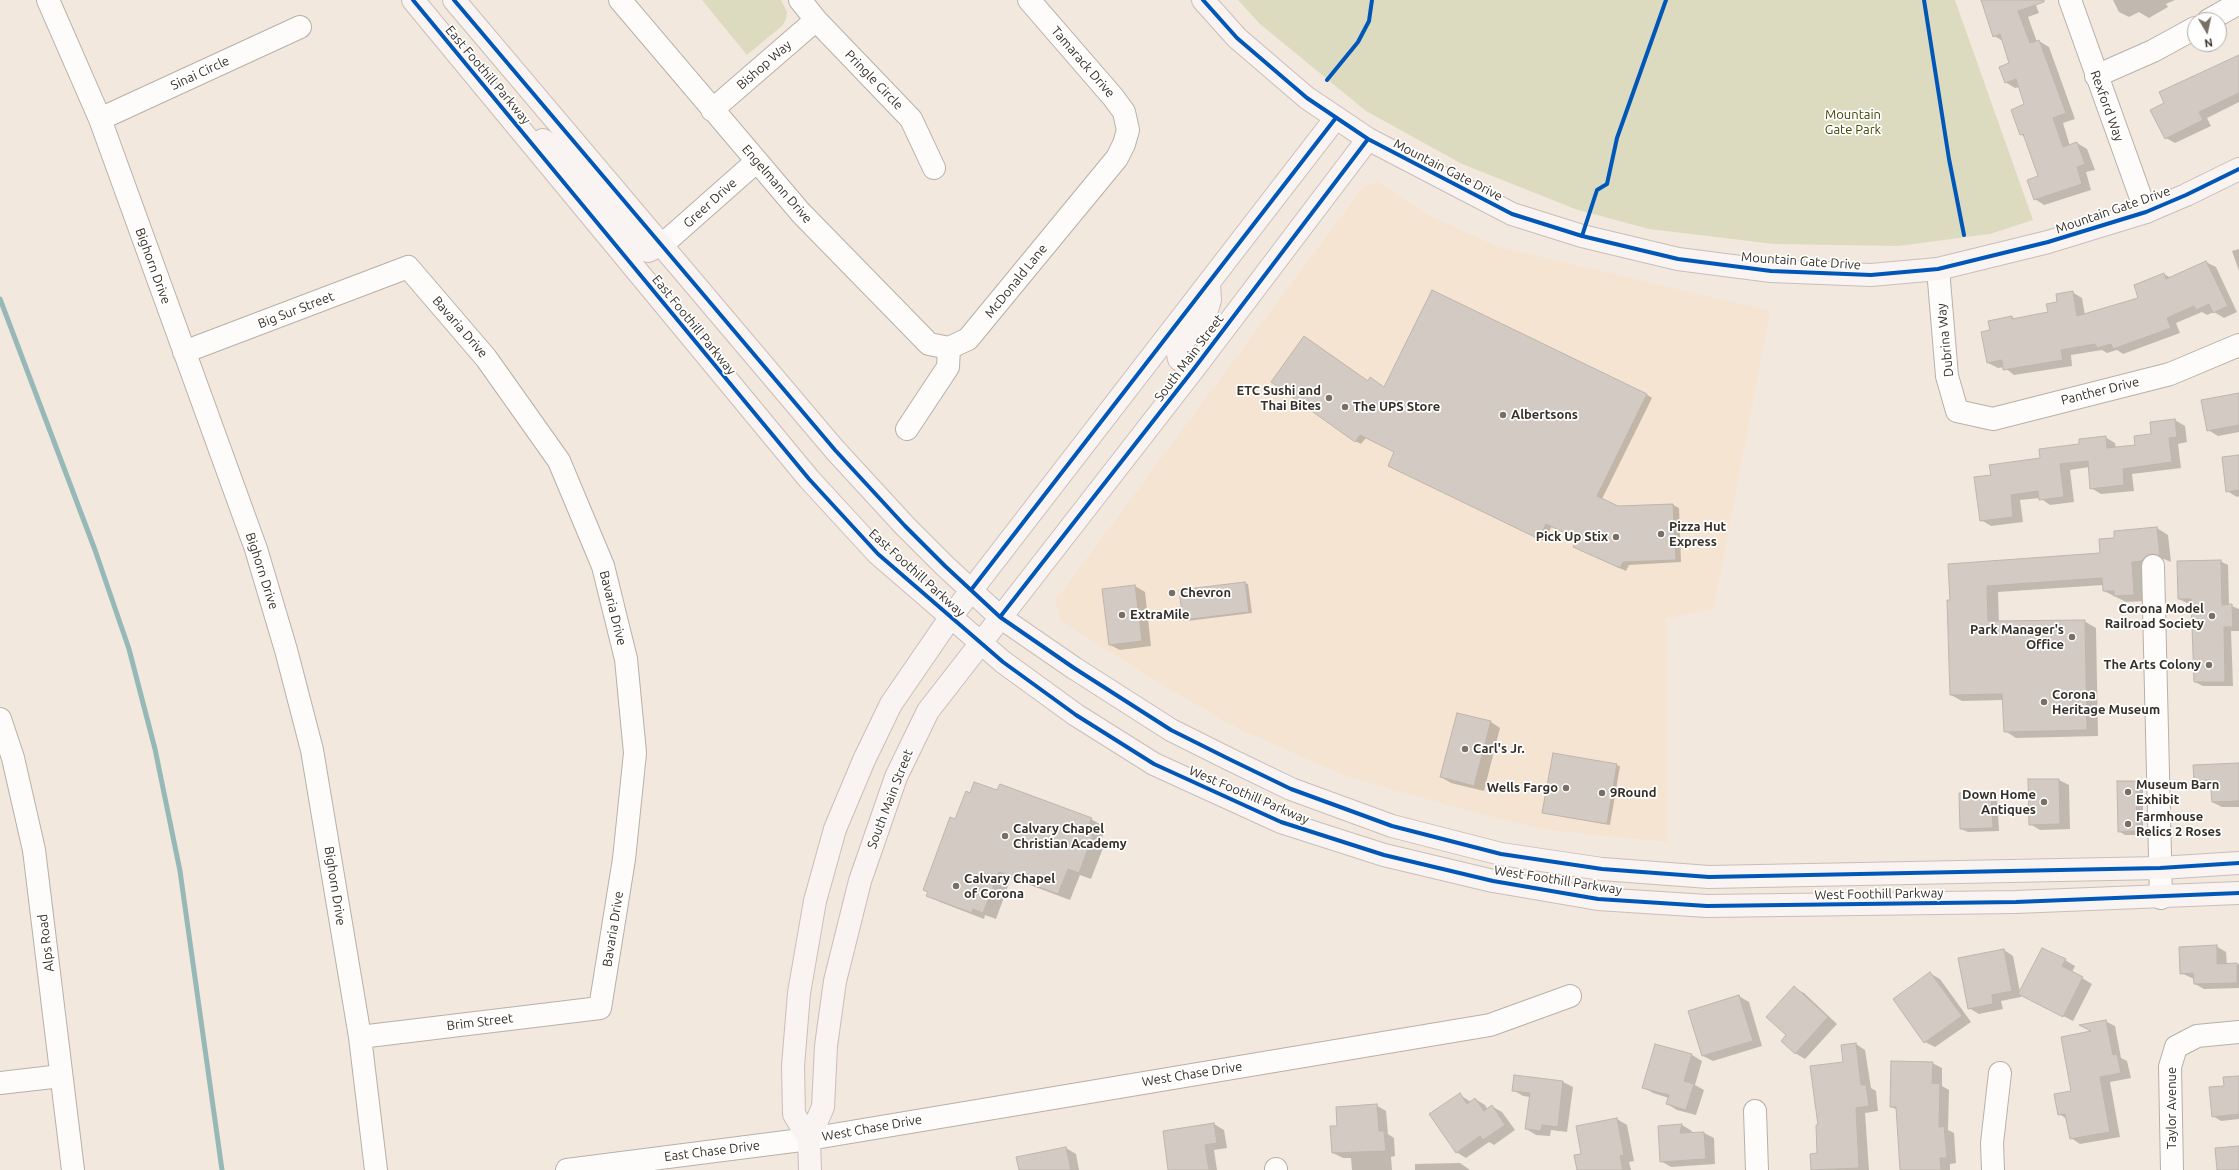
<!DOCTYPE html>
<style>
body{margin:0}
#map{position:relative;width:2239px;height:1170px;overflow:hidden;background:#f2e8dd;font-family:Ubuntu,sans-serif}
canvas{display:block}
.north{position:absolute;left:2187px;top:12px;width:40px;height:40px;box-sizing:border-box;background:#fff;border:1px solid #afaca9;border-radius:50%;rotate:171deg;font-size:11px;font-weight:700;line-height:16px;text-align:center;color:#363028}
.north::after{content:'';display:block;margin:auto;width:14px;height:18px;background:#787067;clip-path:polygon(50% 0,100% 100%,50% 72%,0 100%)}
</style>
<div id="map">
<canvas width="2239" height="1170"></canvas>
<div class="north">N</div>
</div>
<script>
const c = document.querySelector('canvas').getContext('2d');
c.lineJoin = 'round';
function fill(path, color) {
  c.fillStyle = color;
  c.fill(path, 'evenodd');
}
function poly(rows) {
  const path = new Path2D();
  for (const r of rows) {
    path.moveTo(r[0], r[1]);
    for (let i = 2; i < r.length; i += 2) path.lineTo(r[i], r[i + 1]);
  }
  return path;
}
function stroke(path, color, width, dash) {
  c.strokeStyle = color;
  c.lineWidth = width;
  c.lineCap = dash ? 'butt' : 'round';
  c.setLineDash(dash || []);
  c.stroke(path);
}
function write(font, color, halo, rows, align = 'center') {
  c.font = font + ' Ubuntu,sans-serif';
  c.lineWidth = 3.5;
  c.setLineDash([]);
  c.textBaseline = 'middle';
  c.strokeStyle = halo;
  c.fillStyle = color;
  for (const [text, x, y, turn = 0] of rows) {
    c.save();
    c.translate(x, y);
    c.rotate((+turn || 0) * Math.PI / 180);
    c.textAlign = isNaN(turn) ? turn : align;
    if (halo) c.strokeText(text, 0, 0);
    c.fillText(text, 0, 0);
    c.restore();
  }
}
const built = poly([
 [1378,182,1426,214,1498,247,1770,311,1714,608,1666,619,1667,842,1548,830,1473,812,1346,776,1237,728,1156,681,1061,621,1055,601,1364,186]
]);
const green = poly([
 [702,0,781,0,787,12,786,19,783,25,747,55],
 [1238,0,1955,0,2033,220,1990,234,1898,246,1774,244,1649,229,1575,209,1462,164,1366,111,1260,24]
]);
const shadow = poly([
 [1982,0,2034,0,2039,13,2028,17,2037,42,2039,41,2049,47,2075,119,2063,123,2070,146,2077,143,2087,149,2095,170,2086,172,2091,190,2044,205,2035,199,2039,177,2025,137,2020,134,2026,104,2019,87,2015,88,2005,82,2011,64,2003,41,1994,36],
 [2113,0,2175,0,2166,4,2168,7,2149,18,2139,12,2129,17,2119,12],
 [2239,57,2239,102,2207,118,2211,126,2175,143,2166,138,2166,103],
 [2239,249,2239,271,2232,251],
 [2206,262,2216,267,2237,312,2224,318,2214,312,2207,315,2202,312,2176,323,2180,333,2123,354,2117,350,2107,353,2102,350,2071,355,2072,366,2014,375,2004,367,1998,368,1988,363,1991,331,2012,317,2015,319,2049,313,2072,292,2082,298,2085,315,2139,299,2164,274,2171,278],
 [1369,382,1385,388,1646,394,1652,398,1602,499,1617,507,1673,505,1679,508,1681,562,1629,565,1626,571,1580,550,1577,538,1552,526,1544,541,1394,468,1396,452,1366,438,1361,444,1355,441],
 [2239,394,2239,432,2218,436,2208,430],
 [2175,420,2185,426,2187,442,2178,444,2181,468,2132,474,2134,491,2101,494,2091,488,2089,467,2070,470,2074,502,2050,505,2040,498,2020,500,2023,522,1991,526,1981,520,1992,475,2105,437,2115,443,2116,448,2136,446],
 [2239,456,2239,496,2237,497,2227,491],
 [2157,528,2168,535,2171,562,2164,559,2158,562,2145,601,2126,602,2104,591,2103,585,1998,592,1999,622,2084,621,2096,628,2098,736,2016,738,2005,731,2003,700,1962,701,1951,695,1952,601,1949,565,2101,554,2115,539],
 [2220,561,2228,565,2229,605,2239,609,2239,631,2231,631,2233,686,2203,686,2195,682,2192,603,2187,603,2179,599],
 [1245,583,1248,584,1252,613,1187,621,1184,619,1181,591],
 [1135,586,1145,592,1151,646,1120,650,1110,645],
 [1491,722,1500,728,1484,791,1451,783,1441,777],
 [1553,754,1620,766,1610,825,1543,813],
 [2239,764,2239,807,2222,807,2212,802,2212,786,2204,786,2195,780],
 [2029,780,2059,780,2069,785,2070,829,2040,830,2030,824],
 [2118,782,2136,782,2143,786,2143,835,2125,835,2119,831],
 [998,792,1091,819,1103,826,1101,831,1104,832,1101,841,1105,843,1091,879,1080,875,1070,900,1011,878,996,919,985,915,984,919,940,902,928,895,956,820,970,794],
 [1991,793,1997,796,1999,831,1968,832,1961,829],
 [2216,946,2226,952,2227,965,2239,964,2239,988,2204,989,2195,984,2194,979,2181,973],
 [2004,950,2013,956,2020,992,2065,960,2075,966,2072,972,2092,984,2073,1021,2021,994,2021,997,2001,1001,2003,1009,1979,1014,1969,1008],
 [1931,974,1940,979,1971,1022,1935,1047,1925,1042],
 [1794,988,1804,993,1837,1024,1805,1059,1795,1053,1788,1035],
 [1739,996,1749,1002,1762,1046,1713,1061,1703,1056,1689,1012],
 [2105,1021,2115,1026,2121,1058,2127,1061,2131,1078,2110,1082,2120,1137,2080,1144,2071,1138,2067,1119,2059,1114,2073,1092,2093,1032],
 [1856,1044,1865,1050,1871,1088,1876,1091,1878,1111,1865,1113,1869,1170,1812,1170,1811,1154,1818,1154,1819,1126,1844,1063],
 [1656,1045,1692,1055,1702,1061,1695,1085,1704,1090,1696,1115,1677,1110,1667,1104,1669,1098,1653,1093,1643,1087],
 [1932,1063,1942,1068,1942,1086,1949,1090,1948,1130,1954,1133,1956,1163,1950,1164,1950,1170,1901,1170,1898,1110,1891,1107],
 [1515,1076,1563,1082,1573,1087,1567,1132,1551,1130,1550,1136,1536,1135,1526,1129,1530,1097,1523,1096,1513,1090],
 [2239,1077,2239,1119,2221,1121,2213,1116,2225,1087],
 [1460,1095,1471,1102,1475,1099,1485,1105,1488,1110,1493,1107,1502,1112,1515,1130,1494,1145,1489,1142,1466,1158,1456,1152],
 [1376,1105,1386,1111,1388,1134,1394,1138,1395,1156,1391,1157,1392,1170,1352,1170,1351,1158,1343,1158,1333,1153,1338,1127],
 [1617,1119,1627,1125,1634,1161,1629,1162,1631,1170,1578,1170,1582,1155],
 [1214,1124,1224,1130,1227,1148,1214,1150,1217,1170,1169,1170,1164,1132],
 [1682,1125,1692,1131,1691,1133,1704,1133,1714,1138,1715,1164,1671,1167,1661,1161,1659,1126],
 [1066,1148,1076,1154,1079,1170,1020,1170],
 [1460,1163,1470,1170,1415,1170,1415,1164]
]);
const stream = poly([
 [0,299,95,550,129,649,155,749,180,871,222,1170]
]);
const building = poly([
 [1981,0,2044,0,2044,2,2018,11,2030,43,2039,40,2066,113,2053,118,2063,147,2077,142,2085,164,2077,167,2082,184,2034,200,2027,180,2038,176,2023,134,2020,135,2011,110,2024,104,2016,79,2005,83,1999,67,2009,63,2000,34,1993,37,1981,0],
 [2239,55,2239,93,2199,112,2203,120,2165,139,2150,110,2164,103,2159,92,2239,55],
 [2206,261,2228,306,2213,313,2209,304,2196,310,2194,306,2167,318,2171,328,2113,349,2111,344,2097,348,2095,344,2061,350,2063,360,2003,370,2002,360,1987,363,1981,332,1990,330,1988,321,2012,316,2012,319,2048,312,2046,304,2057,302,2056,294,2073,291,2077,316,2138,298,2134,285,2164,273,2166,279,2206,261],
 [1432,290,1647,394,1597,496,1618,506,1673,504,1676,560,1623,562,1620,568,1573,547,1576,538,1546,524,1539,539,1388,466,1394,452,1360,435,1355,442,1271,382,1304,336,1368,381,1370,377,1384,387,1432,290],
 [2239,393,2239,425,2207,431,2201,400,2239,393],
 [2175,419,2177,437,2169,438,2172,462,2123,469,2124,485,2090,489,2088,461,2060,464,2064,497,2039,500,2038,491,2011,495,2013,517,1980,521,1974,477,1991,475,1989,465,2040,458,2039,449,2079,444,2079,439,2106,436,2107,448,2135,445,2134,436,2151,434,2150,422,2175,419],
 [2239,455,2239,490,2226,492,2222,457,2239,455],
 [2157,527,2160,556,2152,554,2146,556,2142,561,2132,562,2134,595,2114,596,2114,591,2103,591,2102,578,1987,586,1988,621,2085,620,2087,730,2004,732,2002,694,1950,695,1947,600,1950,600,1948,564,2100,553,2099,539,2114,538,2114,531,2157,527],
 [2221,560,2222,605,2232,604,2233,627,2224,627,2225,682,2194,682,2191,599,2178,599,2177,561,2221,560],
 [1245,582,1249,612,1183,620,1179,590,1245,582],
 [1135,585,1142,641,1109,645,1102,589,1135,585],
 [1457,713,1491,721,1474,786,1440,777,1457,713],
 [1553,753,1617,764,1607,824,1542,813,1553,753],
 [2239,763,2239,801,2212,802,2210,780,2194,781,2193,765,2239,763],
 [2028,779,2059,779,2060,824,2029,825,2028,779],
 [2117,781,2136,781,2137,831,2118,832,2117,781],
 [974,782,997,790,1000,784,1092,818,1089,824,1092,825,1089,834,1093,835,1079,873,1068,869,1058,894,999,872,983,913,973,909,972,913,926,896,928,892,923,890,950,817,955,819,966,791,970,793,974,782],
 [1991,792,1993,828,1960,829,1959,793,1991,792],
 [2217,945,2217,964,2237,963,2237,983,2194,984,2193,973,2180,974,2179,947,2217,945],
 [2042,948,2066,959,2062,966,2083,977,2063,1017,2018,994,2042,948],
 [2004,949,2012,991,1992,995,1993,1004,1968,1009,1958,958,2004,949],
 [1930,972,1962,1016,1924,1043,1893,999,1930,972],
 [1794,986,1828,1017,1795,1054,1781,1041,1786,1035,1766,1017,1794,986],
 [1739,995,1753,1041,1702,1056,1688,1011,1739,995],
 [2106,1020,2113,1055,2117,1054,2121,1073,2100,1077,2110,1132,2070,1139,2065,1114,2058,1115,2054,1094,2071,1091,2061,1037,2091,1031,2079,1025,2106,1020],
 [1856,1043,1861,1085,1866,1085,1869,1106,1856,1108,1859,1168,1811,1170,1810,1154,1817,1153,1816,1125,1818,1125,1810,1066,1843,1062,1841,1045,1856,1043],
 [1655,1044,1692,1054,1684,1081,1694,1084,1686,1110,1666,1104,1669,1095,1642,1088,1655,1044],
 [1891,1061,1933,1062,1932,1083,1940,1084,1939,1127,1944,1126,1947,1158,1940,1158,1941,1170,1900,1170,1896,1107,1890,1107,1891,1061],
 [1514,1075,1563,1081,1558,1127,1542,1125,1541,1131,1525,1129,1530,1093,1512,1091,1514,1075],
 [2239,1076,2239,1114,2212,1117,2209,1087,2224,1086,2223,1077,2239,1076],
 [1460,1093,1467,1104,1475,1098,1484,1111,1492,1105,1505,1125,1483,1140,1480,1136,1456,1153,1429,1114,1460,1093],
 [1377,1104,1379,1131,1384,1131,1386,1151,1332,1153,1330,1126,1337,1126,1336,1107,1377,1104],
 [1617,1118,1624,1155,1620,1156,1623,1170,1577,1170,1574,1155,1581,1154,1576,1126,1617,1118],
 [1214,1123,1217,1143,1205,1145,1209,1170,1168,1170,1163,1131,1214,1123],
 [1682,1124,1680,1133,1704,1132,1706,1159,1660,1162,1658,1126,1682,1124],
 [2239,1146,2239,1170,2217,1170,2215,1148,2239,1146],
 [1066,1147,1071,1170,1019,1170,1016,1157,1066,1147]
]);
const minor = poly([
 [48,0,100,119,256,549,286,650,312,750,360,1037,376,1170],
 [620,0,801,213,929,344,949,348],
 [800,0,816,20,911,119,934,168],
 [2070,0,2146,212],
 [2209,20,2239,3],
 [2096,76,2153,51,2195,28],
 [712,110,816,20],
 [100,119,300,27],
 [662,245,757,161],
 [1938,269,1947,376,1957,411,1993,419,2170,374,2239,345],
 [184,352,408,267,486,358,559,461,603,566,626,659,635,753,624,859,600,1008,360,1037],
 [907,429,948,367,949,348,968,339,1117,158,1124,144,1128,130,1124,112,1113,97,1029,0],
 [2153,566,2161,898],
 [0,719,13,758,34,850,73,1170],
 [0,1083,61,1076],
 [1755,1111,1757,1170],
 [1276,1169,1276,1170],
 [567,1170,809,1139,1490,1025,1570,996],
 [1993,1170,1992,1143,2000,1073],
 [2172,1170,2170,1067,2176,1047,2197,1036,2239,1032]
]);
const major = poly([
 [413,0,809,479,878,554,1003,662,1076,715,1154,764,1281,822,1384,855,1493,881,1598,899,1707,906,2016,902,2239,893],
 [454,0,835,450,905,526,945,566,1000,617,1074,668,1171,730,1231,760,1291,789,1392,826,1501,854,1602,869,1709,877,2160,868,2239,863],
 [1203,0,1237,38,1307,98,1368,139,1512,214,1582,236,1678,259,1771,271,1871,275,1938,269,2048,242,2146,212,2186,195,2239,169],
 [543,140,568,161,634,241,648,251,662,245],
 [1193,370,1179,359,1177,349,1206,313,1210,300,1209,284],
 [809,1139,794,1114,793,1066,799,993,815,901,835,829,864,760,891,704,950,618,1335,119],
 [810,1170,809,1139,823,1107,826,1046,835,981,860,881,896,777,928,711,1193,370,1368,139]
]);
const cycleway = poly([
 [413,0,809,479,878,554,1003,662,1076,715,1154,764,1281,822,1384,855,1493,881,1598,899,1707,906,2016,902,2239,893],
 [454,0,835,450,905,526,945,566,1000,617,1074,668,1171,730,1231,760,1291,789,1392,826,1501,854,1602,869,1709,877,2160,868,2239,863],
 [1203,0,1237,38,1307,98,1368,139,1512,214,1582,236,1678,259,1771,271,1871,275,1938,269,2048,242,2146,212,2186,195,2239,169],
 [1924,0,1949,159,1964,235],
 [1327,80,1358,42,1369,21,1372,0],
 [1582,236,1597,190,1607,184,1617,138,1666,0],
 [971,590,1335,119],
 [1000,617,1193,370,1368,139]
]);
const markers = [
 [1329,398,4,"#787067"],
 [1345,407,4,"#787067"],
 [1503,415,4,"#787067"],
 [1661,534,4,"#787067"],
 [1616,537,4,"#787067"],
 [1172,593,4,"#787067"],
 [1122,615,4,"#787067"],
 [2212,616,4,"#787067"],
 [2072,637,4,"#787067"],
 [2209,665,4,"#787067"],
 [2044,702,4,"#787067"],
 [1465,749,4,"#787067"],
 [1566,788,4,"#787067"],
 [2128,792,4,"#787067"],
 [1602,793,4,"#787067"],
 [2044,802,4,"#787067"],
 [2128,824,4,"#787067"],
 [1005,836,4,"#787067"],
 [956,886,4,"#787067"]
];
const streetNames = [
 ["Tamarack Drive",1083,62,49],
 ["Bishop Way",764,65,-41],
 ["Sinai Circle",200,73,-25],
 ["East Foothill Parkway",488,75,50],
 ["Pringle Circle",874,80,46],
 ["Rexford Way",2107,106,70],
 ["Mountain Gate Drive",1448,170,27],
 ["Engelmann Drive",777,184,49],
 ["Greer Drive",710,203,-42],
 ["Mountain Gate Drive",2113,210,-19],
 ["Mountain Gate Drive",1801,261,4],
 ["Bighorn Drive",153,266,70],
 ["McDonald Lane",1016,281,-51],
 ["Big Sur Street",296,310,-21],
 ["East Foothill Parkway",694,325,51],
 ["Bavaria Drive",460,327,49],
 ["Dubrina Way",1945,340,-96],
 ["South Main Street",1189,358,-53],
 ["Panther Drive",2100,391,-14],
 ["Bighorn Drive",262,571,72],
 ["East Foothill Parkway",917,573,42],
 ["Bavaria Drive",613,608,76],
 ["West Foothill Parkway",1249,795,23],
 ["South Main Street",890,799,-69],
 ["West Foothill Parkway",1558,880,9],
 ["Bighorn Drive",335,886,81],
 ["West Foothill Parkway",1879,894,-1],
 ["Bavaria Drive",613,929,-81],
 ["Alps Road",46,943,-97],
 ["Brim Street",480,1022,-7],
 ["West Chase Drive",1192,1074,-9],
 ["Taylor Avenue",2172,1108,-90],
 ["West Chase Drive",872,1128,-10],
 ["East Chase Drive",712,1151,-7]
];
const parkNames = [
 ["Mountain",1853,115],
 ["Gate Park",1853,130]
];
const poiNames = [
 ["ETC Sushi and",1321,391,"right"],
 ["Thai Bites",1321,406,"right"],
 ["The UPS Store",1353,407],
 ["Albertsons",1511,415],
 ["Pizza Hut",1669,527],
 ["Express",1669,542],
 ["Pick Up Stix",1608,537,"right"],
 ["Chevron",1180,593],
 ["Corona Model",2204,609,"right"],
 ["Railroad Society",2204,624,"right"],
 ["ExtraMile",1130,615],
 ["Park Manager's",2064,630,"right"],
 ["Office",2064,645,"right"],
 ["The Arts Colony",2201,665,"right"],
 ["Corona",2052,695],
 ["Heritage Museum",2052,710],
 ["Carl's Jr.",1473,749],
 ["Museum Barn",2136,785],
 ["Exhibit",2136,800],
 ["Wells Fargo",1558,788,"right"],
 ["9Round",1610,793],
 ["Down Home",2036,795,"right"],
 ["Antiques",2036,810,"right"],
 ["Farmhouse",2136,817],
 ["Relics 2 Roses",2136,832],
 ["Calvary Chapel",1013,829],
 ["Christian Academy",1013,844],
 ["Calvary Chapel",964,879],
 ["of Corona",964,894]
];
fill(built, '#f5e4d1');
fill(green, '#dcdbbf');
fill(shadow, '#0003');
stroke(stream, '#96b9b8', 5);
fill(building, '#d3cbc3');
stroke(building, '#beb6ad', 1);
stroke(minor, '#b8b0a8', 24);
stroke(major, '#c9beb9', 24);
stroke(minor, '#fdfcfa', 22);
stroke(major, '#f9f3f1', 22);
stroke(cycleway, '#0057b8', 4);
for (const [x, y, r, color] of markers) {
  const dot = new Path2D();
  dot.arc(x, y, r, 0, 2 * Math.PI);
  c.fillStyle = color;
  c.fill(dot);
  stroke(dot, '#fff', 1.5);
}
write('13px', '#363028', '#fff', streetNames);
write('13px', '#3f4600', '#fff', parkNames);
write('bold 13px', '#363028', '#fff', poiNames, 'left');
</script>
